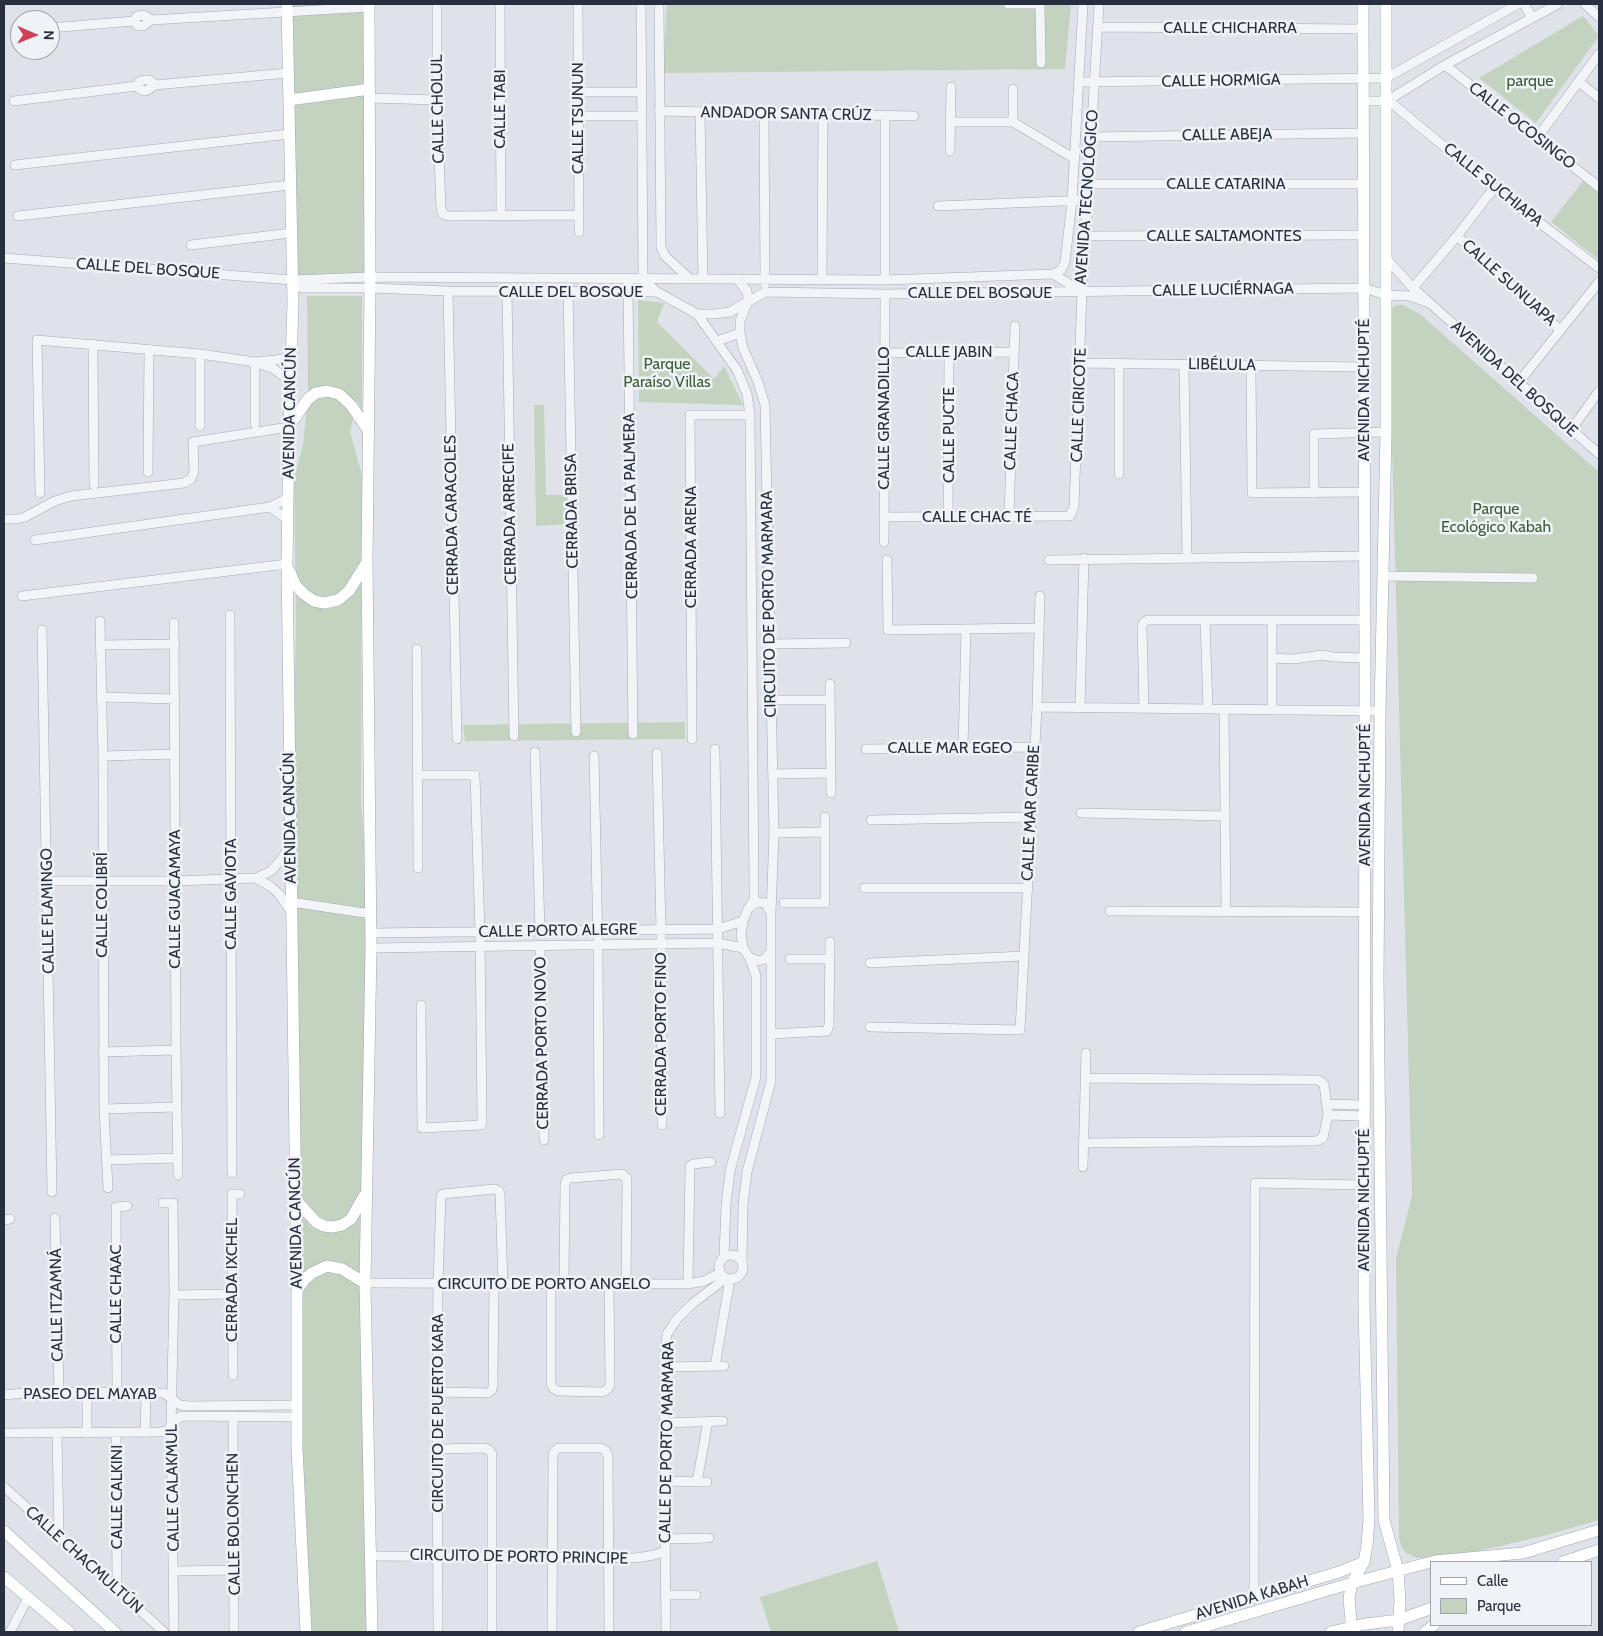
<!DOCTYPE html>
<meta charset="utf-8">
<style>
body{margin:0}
#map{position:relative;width:1603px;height:1636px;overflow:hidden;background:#dfe3e9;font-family:Cabin,sans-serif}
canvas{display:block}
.frame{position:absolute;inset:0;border:5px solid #283040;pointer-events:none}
.legend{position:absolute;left:1430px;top:1561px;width:162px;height:65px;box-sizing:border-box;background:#eff2f6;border:1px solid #9fa4ad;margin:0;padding:6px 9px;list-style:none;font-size:15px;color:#283040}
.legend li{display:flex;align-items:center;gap:10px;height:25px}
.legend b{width:25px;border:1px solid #9fa4ad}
.north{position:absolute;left:10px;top:10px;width:50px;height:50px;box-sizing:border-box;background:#eff2f6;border:1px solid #9fa4ad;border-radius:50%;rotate:91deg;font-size:14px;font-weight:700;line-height:20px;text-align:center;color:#283040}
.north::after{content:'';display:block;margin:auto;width:18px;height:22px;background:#d14053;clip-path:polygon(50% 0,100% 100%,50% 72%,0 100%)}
</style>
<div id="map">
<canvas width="1603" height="1636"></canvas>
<div class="frame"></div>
<ul class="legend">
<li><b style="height:6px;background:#fff"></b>Calle</li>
<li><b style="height:14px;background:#c4d3c0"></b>Parque</li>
</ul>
<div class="north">N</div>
</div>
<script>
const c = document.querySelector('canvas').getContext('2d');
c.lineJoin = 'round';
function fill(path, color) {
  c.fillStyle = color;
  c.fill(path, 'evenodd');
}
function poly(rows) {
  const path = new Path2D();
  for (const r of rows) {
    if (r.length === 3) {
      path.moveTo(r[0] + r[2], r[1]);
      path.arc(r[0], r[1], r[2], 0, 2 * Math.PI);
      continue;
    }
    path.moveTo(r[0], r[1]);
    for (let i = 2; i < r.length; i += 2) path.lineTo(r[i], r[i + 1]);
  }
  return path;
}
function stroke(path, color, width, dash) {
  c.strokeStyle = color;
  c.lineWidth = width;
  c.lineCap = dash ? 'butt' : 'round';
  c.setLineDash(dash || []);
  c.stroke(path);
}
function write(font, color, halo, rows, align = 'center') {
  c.font = font + ' Cabin,sans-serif';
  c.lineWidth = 5;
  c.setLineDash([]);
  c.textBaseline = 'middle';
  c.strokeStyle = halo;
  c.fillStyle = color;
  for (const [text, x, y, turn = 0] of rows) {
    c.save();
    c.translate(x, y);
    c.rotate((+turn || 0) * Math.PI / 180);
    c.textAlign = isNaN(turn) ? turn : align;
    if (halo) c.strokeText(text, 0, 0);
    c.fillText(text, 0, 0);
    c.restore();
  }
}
const green = poly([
 [286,4,368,4,370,277,292,280],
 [667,4,1071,4,1065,69,663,73],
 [1583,16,1599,36,1536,123,1479,78],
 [1583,181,1599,194,1599,260,1551,222],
 [307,296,362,296,362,411,357,401,350,432,362,475,361,803,371,914,366,1301,371,1632,311,1632,297,1448,291,877,296,622,294,478,303,446,308,391],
 [638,300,664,303,657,322,714,379,724,366,743,405,639,402],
 [1397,305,1403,305,1420,314,1599,472,1599,1520,1547,1535,1475,1552,1423,1558,1417,1558,1406,1553,1402,1548,1399,1538,1396,1258,1412,1196,1389,331,1390,315,1393,307],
 [534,405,544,405,546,495,569,495,569,524,536,526],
 [685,722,685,739,465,741,463,725],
 [877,1561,899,1632,771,1632,760,1597]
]);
const minor = poly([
 [437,4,437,100,441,209,443,214,448,216,579,215],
 [500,4,501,215],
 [578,4,579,232],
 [641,4,643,279,657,292],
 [659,4,661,247,665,256,690,279],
 [1008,4,1040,4],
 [1040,4,1041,63],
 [1524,4,1532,18],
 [1585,4,1599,17],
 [134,21,136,17,141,15,146,16,151,20,369,7],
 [1098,27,1363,29],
 [50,28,134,21,138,26,143,26,151,20],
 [15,31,20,30],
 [1445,65,1599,187],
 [1079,82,1386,78,1518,4],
 [1579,82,1599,98],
 [137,86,139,82,144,80,149,80,155,85],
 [1013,89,1013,122],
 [578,92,642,92],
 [370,98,437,100],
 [1388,100,1494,188,1599,268],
 [14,101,137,86,141,90,146,91,155,85,288,73],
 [1363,101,1387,101,1445,65,1558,4],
 [659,111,914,116],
 [700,112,703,279],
 [764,113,765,284],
 [885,115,885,280],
 [579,116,642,116],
 [950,122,1013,122,1075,159],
 [1091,137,1363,133],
 [1537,138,1599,54],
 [950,151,951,87],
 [15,165,289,134],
 [1089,184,1363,184],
 [938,206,1088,200],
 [18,216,290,185],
 [1086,236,1363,235],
 [1457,236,1560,330],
 [191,245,291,233],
 [4,258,292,280,370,277,885,280,1053,274,1061,270,1065,262,1072,201,1083,4],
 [1386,258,1413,288,1599,454],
 [1053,274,1082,292],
 [737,279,747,291,748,301,740,321,740,333,743,348,758,382,765,405,774,833,771,913],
 [822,279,823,114],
 [292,280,297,286,302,288,370,288,448,291,657,292,697,314,714,314,730,312,765,292,885,294,1364,288,1386,295,1410,296,1429,303],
 [628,286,633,734],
 [1413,288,1457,236,1494,188],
 [448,291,457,739],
 [507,291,514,736],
 [568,291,576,732],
 [697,314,737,370,747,394,750,415,754,889,754,899,750,906],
 [717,341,740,333],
 [93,344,94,485],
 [884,353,1014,352],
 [200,354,200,426],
 [255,362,255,424],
 [258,363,274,369,290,381],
 [1081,363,1364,367],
 [1119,364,1119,474],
 [1184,365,1187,558],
 [1251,365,1252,493,1364,492],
 [1518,383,1599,282],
 [1571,430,1599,391],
 [148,472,149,349],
 [40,493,37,340,200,354,255,362,276,360,291,357],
 [1314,493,1314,434,1386,432],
 [270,507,288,520],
 [885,517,1070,516,1074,506,1082,292,1099,4],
 [948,517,949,352],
 [1009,517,1015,326],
 [4,519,17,519,25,517,55,501,71,496,184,483,191,479,194,471,193,442,289,427],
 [35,540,270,507,288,498],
 [884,542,885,294],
 [887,560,888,630,1039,628],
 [1049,560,1365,556],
 [1383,576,1533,578],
 [22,596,287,564],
 [230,615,232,1173],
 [1205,620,1208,709],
 [1272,620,1272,710],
 [100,621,103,756,104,1109,108,1188],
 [174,623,176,1050,178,1175],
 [42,630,52,1192],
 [770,644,846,643],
 [100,645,175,644],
 [417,649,418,868],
 [1272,658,1293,659,1323,655,1333,657,1365,658],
 [830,684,831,793],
 [101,697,175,699],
 [780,700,830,700],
 [1037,707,1380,711],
 [1080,707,1084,558],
 [1144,708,1142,626,1144,622,1148,620,1364,620],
 [1224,709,1226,912],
 [692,739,690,415,750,415],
 [963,748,966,629],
 [715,749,720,1113],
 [866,749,1035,747],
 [535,752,540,931],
 [657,753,661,930,662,1125],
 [103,756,175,754],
 [594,756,598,945,599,1135],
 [773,774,831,773],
 [417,775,475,775,480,932,482,1122,481,1125,422,1128,421,1005],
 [1081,813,1225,816],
 [871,820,1031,817],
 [774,833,825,832],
 [256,878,270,886,279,894,291,912],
 [47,881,175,881,256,878,271,871,280,861,291,844],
 [864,888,1028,888],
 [291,902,371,914],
 [784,903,825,903,825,817],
 [1110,911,1365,912],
 [371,933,718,929,743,921],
 [540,946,544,1140],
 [371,948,718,943,743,948],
 [790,959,830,959],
 [870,963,1024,956],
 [870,1027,1020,1030,1037,707,1040,596],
 [771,1034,827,1031,829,1025,830,942],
 [103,1052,176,1050],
 [1328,1104,1364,1105],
 [104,1109,176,1107],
 [1328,1115,1364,1116],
 [1083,1143,1316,1141,1323,1138,1328,1115,1324,1084,1318,1080,1085,1078],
 [106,1160,178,1158],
 [1083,1167,1086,1053],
 [163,1203,173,1203,174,1295,171,1427,174,1632],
 [55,1218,59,1392],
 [4,1220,10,1219],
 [731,1267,12],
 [724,1256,726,1205,730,1171,756,1077,756,976,749,957],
 [742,1261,743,1205,747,1172,771,1081,771,913,765,903,756,902,748,909,743,921,741,934,743,948,749,957,758,961,765,959,771,951],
 [365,1283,688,1284,704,1281,720,1273],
 [551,1284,551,1384,553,1388,558,1391,602,1392,607,1390,610,1385,609,1284],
 [564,1284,565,1184,567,1179,571,1178,622,1174,627,1179,626,1284],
 [688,1284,690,1166,693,1164,711,1162],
 [174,1295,231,1294],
 [715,1366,730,1279],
 [665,1367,724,1366],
 [233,1375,232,1194,240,1194],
 [87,1392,87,1433],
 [437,1392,488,1393,492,1390,493,1386,494,1283],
 [117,1393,116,1207,127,1206],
 [4,1395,33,1392,164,1393,180,1405,189,1406,296,1405],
 [233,1416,234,1632],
 [664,1423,723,1421],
 [4,1433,160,1432,166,1431,171,1427,178,1418,183,1416,296,1417],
 [116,1433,117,1590],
 [145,1433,146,1393],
 [57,1434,59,1536],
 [438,1449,484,1448,489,1450,492,1454,492,1632],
 [664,1481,707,1482],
 [697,1482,708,1421],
 [4,1487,164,1632],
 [666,1539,709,1538],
 [372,1556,636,1558,654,1555,666,1551],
 [174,1571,234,1570],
 [665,1595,696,1595],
 [1254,1597,1255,1183,1364,1185],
 [10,1632,28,1598],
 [438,1632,437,1392,438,1283,441,1196,443,1194,495,1189,499,1191,500,1194,503,1284],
 [552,1632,553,1453,558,1448,601,1448,606,1451,608,1456,609,1632],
 [666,1632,664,1423,665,1353,667,1334,677,1319,692,1304,726,1278]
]);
const major = poly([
 [287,4,293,303,289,427,287,564,297,1290,297,1448,306,1632],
 [369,4,370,288,367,561,371,948,365,1283,372,1632],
 [1386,4,1386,432,1380,711,1378,979,1384,1520,1398,1571,1400,1601,1398,1632],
 [289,100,370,89],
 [289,426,308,399,316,393,327,391,339,394,351,405,368,430],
 [289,570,296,586,304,594,314,601,324,603,338,600,349,591,367,562],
 [295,1199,316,1222,324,1226,332,1227,342,1225,351,1219,364,1196],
 [297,1290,305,1279,312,1273,327,1266,342,1269,365,1283],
 [4,1531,115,1632],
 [1563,1562,1599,1550],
 [4,1577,69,1632],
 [1139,1632,1339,1572,1364,1562],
 [1186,1632,1352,1583,1435,1561,1523,1553,1599,1530],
 [1331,1632,1365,1624,1399,1620,1432,1608],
 [1352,1632,1349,1598,1352,1583,1364,1562,1367,1545,1369,1520,1364,1304,1365,667,1363,4],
 [1425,1632,1434,1625]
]);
const streetNames = [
 ["CALLE CHICHARRA",1230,28],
 ["CALLE HORMIGA",1221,81,-1],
 ["CALLE CHOLUL",438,109,-91],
 ["CALLE TABI",500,109,-90],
 ["ANDADOR SANTA CRÚZ",786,114,1],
 ["CALLE TSUNUN",578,118,-90],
 ["CALLE OCOSINGO",1522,126,38],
 ["CALLE ABEJA",1227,135,-1],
 ["CALLE CATARINA",1226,184],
 ["CALLE SUCHIAPA",1493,185,39],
 ["AVENIDA TECNOLÓGICO",1087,197,-86],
 ["CALLE SALTAMONTES",1224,236],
 ["CALLE DEL BOSQUE",148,269,4],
 ["CALLE SUNUAPA",1509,283,42],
 ["CALLE LUCIÉRNAGA",1223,290,-1],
 ["CALLE DEL BOSQUE",571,292],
 ["CALLE DEL BOSQUE",980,293],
 ["CALLE JABIN",949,352],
 ["LIBÉLULA",1222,365,1],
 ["AVENIDA DEL BOSQUE",1514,379,42],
 ["AVENIDA NICHUPTÉ",1364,390,-90],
 ["CALLE CIRICOTE",1079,405,-88],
 ["AVENIDA CANCÚN",290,413,-89],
 ["CALLE GRANADILLO",884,418,-90],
 ["CALLE CHACA",1012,421,-88],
 ["CALLE PUCTE",949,435,-90],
 ["CERRADA DE LA PALMERA",631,506,-91],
 ["CERRADA BRISA",572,511,-91],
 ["CERRADA ARRECIFE",510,514,-91],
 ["CERRADA CARACOLES",452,515,-91],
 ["CALLE CHAC TÉ",977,517],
 ["CERRADA ARENA",691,547,-90],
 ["CIRCUITO DE PORTO MARMARA",769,604,-91],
 ["CALLE MAR EGEO",950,748],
 ["AVENIDA NICHUPTÉ",1365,795,-90],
 ["CALLE MAR CARIBE",1031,813,-87],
 ["AVENIDA CANCÚN",290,818,-91],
 ["CALLE GAVIOTA",231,894,-90],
 ["CALLE GUACAMAYA",175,899,-90],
 ["CALLE COLIBRÍ",102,905,-90],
 ["CALLE FLAMINGO",48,911,-91],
 ["CALLE PORTO ALEGRE",558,931,-1],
 ["CERRADA PORTO FINO",661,1034,-90],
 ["CERRADA PORTO NOVO",542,1043,-91],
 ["AVENIDA NICHUPTÉ",1364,1200,-90],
 ["AVENIDA CANCÚN",296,1223,-91],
 ["CERRADA IXCHEL",232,1280,-90],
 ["CIRCUITO DE PORTO ANGELO",544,1284],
 ["CALLE CHAAC",116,1294,-90],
 ["CALLE ITZAMNÁ",57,1305,-91],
 ["PASEO DEL MAYAB",90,1394],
 ["CIRCUITO DE PUERTO KARA",438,1413,-90],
 ["CALLE DE PORTO MARMARA",667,1442,-89],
 ["CALLE CALAKMUL",173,1488,-91],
 ["CALLE CALKINI",117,1497,-90],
 ["CALLE BOLONCHEN",234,1524,-91],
 ["CIRCUITO DE PORTO PRINCIPE",519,1557,1],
 ["CALLE CHACMULTÚN",84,1560,42],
 ["AVENIDA KABAH",1252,1598,-17]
];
const parkNames = [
 ["parque",1530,81],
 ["Parque",667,364],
 ["Paraíso Villas",667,382],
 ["Parque",1496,509],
 ["Ecológico Kabah",1496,527]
];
fill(green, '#c4d3c0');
stroke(minor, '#a4aab3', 10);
stroke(major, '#9ea7b5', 12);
stroke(minor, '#f2f4f7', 9);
stroke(major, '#fff', 11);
write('16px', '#283040', '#eff2f6', streetNames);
write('16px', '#3b5c34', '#eff2f6', parkNames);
</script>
